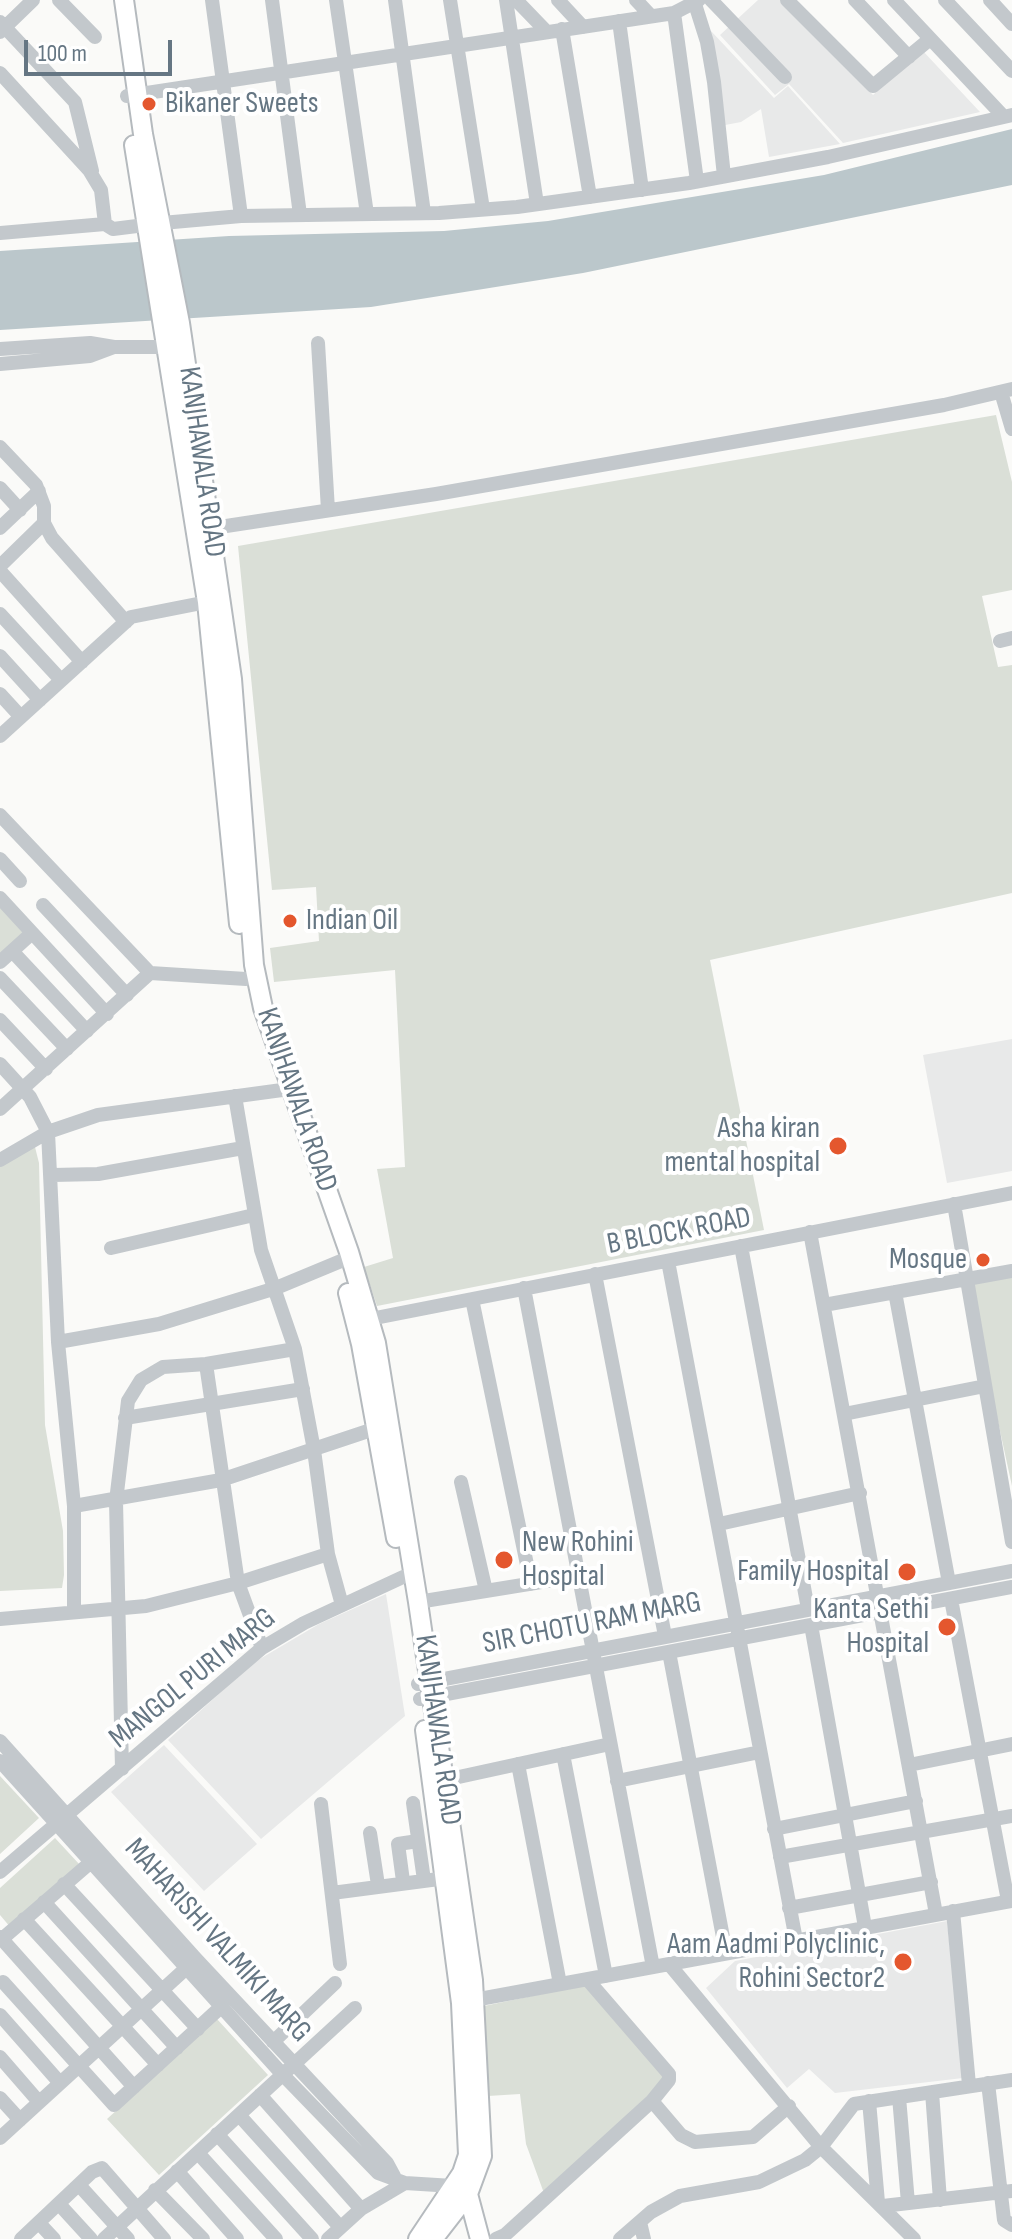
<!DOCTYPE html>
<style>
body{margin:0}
#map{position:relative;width:1012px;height:2239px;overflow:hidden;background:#fafaf8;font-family:"Sofia Sans Condensed",sans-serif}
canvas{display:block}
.scale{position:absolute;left:24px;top:40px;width:148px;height:36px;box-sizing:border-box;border:4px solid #657683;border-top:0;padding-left:10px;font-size:24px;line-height:28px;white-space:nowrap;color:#657683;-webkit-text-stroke:6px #fff;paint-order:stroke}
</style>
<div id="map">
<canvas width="1012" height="2239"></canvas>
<div class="scale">100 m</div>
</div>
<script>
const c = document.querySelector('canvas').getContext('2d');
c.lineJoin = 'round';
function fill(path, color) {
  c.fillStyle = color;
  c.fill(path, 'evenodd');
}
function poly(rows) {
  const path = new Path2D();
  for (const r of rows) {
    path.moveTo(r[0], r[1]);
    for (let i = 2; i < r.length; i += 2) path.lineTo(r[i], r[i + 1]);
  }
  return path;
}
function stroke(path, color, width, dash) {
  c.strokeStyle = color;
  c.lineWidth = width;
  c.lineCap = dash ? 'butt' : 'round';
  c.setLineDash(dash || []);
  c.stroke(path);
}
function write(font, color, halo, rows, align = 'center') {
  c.font = font + ' "Sofia Sans Condensed",sans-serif';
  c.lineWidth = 8;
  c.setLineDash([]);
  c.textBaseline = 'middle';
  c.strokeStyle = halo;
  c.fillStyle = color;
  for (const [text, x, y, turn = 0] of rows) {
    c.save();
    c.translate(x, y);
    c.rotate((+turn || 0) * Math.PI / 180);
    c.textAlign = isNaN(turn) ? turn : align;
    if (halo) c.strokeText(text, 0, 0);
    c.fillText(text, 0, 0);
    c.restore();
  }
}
const built = poly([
 [758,0,783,0,873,95,922,50,980,112,843,143,789,84,775,95,720,35],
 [711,31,774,98,788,86,840,144,769,157,761,109,741,122,720,126,704,37],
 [1012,1039,1012,1171,947,1183,923,1055],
 [386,1594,405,1716,261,1839,168,1740,253,1663,319,1624],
 [164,1745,257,1844,204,1891,111,1792],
 [947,1921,963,2078,835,2093,809,2069,787,2088,706,1988,735,1961]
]);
const green = poly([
 [996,415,1012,482,1012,590,982,596,998,667,1012,665,1012,893,710,960,764,1230,377,1306,364,1267,393,1258,377,1169,405,1167,395,970,274,982,270,948,319,941,316,887,272,890,238,546],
 [0,905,27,934,0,959],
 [34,1143,39,1163,45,1425,63,1531,64,1575,62,1588,0,1591,0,1162],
 [1012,1271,1012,1486,967,1279],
 [0,1776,39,1818,0,1854],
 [55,1838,80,1865,11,1928,0,1915,0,1888],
 [585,1985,665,2079,545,2196,526,2144,520,2094,488,2096,484,2006],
 [217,2019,268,2075,159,2175,107,2119]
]);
const water = poly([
 [1012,129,1012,185,583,273,371,307,0,330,0,251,229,236,444,231,548,221,824,175]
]);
const minor = poly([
 [59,0,95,37],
 [212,0,241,216],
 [272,0,300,215],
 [336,0,367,214],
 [395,0,424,213],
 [450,0,483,209],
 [506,0,537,204],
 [516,0,546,31],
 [558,0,583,27],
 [636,0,651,16],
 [711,0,785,77],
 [787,0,873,86,930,39],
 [855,0,909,57],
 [894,0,1004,117],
 [945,0,1012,71],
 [990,0,1012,24],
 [695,4,707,42,714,82,724,176],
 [674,13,697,181],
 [619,21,642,190],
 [0,22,75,102,92,171],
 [562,29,590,197],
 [0,32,33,0],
 [0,73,89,170,101,190,105,224,113,229,145,225],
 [127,96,674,13,699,0],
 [162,223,241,216,439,213,517,207,689,183,828,157,1012,115],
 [0,233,105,224],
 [318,343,328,510],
 [0,349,90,343,114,347,175,347],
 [0,364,90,356,114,347],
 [1001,392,1012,429],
 [0,447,36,485,44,506,44,523,52,538,126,622],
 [0,488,20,510],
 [0,528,39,491],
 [200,530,436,494,944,405,1012,389],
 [0,566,44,523],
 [0,571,82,662],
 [0,614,61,680],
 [1000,641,1012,638],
 [0,656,40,700],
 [0,694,21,717],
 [0,736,131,617,207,602],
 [0,815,150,973],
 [0,859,20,881],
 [0,898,107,1014],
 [43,905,127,995],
 [12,951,87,1031],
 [0,962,32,933],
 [0,978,67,1049],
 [0,1020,46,1069],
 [0,1064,30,1097,48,1132,58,1342,74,1506,74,1612],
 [235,1096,261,1250,295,1349,314,1450,328,1554,342,1605],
 [0,1109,150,973,246,979],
 [0,1160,48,1132,98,1115,282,1090],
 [53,1175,98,1174,243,1148],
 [954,1204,1012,1542],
 [810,1232,936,1914],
 [741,1246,808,1609],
 [111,1248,254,1215],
 [668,1261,796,1940],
 [595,1274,665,1636],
 [524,1288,653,1967],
 [895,1292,949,1583],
 [472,1299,531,1584],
 [824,1305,1012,1271],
 [360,1321,1012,1193],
 [58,1342,159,1324,276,1288,341,1261],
 [206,1364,238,1583,262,1648],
 [844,1414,985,1386],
 [125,1418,303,1389],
 [461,1482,486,1591],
 [74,1506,221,1480,383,1426],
 [719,1524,860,1493],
 [951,1599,1008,1901],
 [418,1602,578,1576],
 [0,1619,146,1606,238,1583,328,1554],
 [811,1625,865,1927],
 [669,1652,726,1953],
 [418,1684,1012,1571],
 [420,1699,1012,1587],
 [0,1741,196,1959,387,2163,394,2176],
 [563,1754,606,1976],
 [0,1761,283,2075,378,2173,405,2183,453,2186],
 [518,1764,560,1984],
 [909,1765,1012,1744],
 [122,1769,116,1501,128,1401,141,1380,163,1367,206,1364,295,1349],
 [445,1780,610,1744],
 [617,1781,760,1752],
 [413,1803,424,1880],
 [321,1804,340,1964],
 [774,1829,916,1801],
 [370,1833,378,1885],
 [780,1857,1012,1816],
 [0,1872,262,1648,304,1623,403,1577],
 [403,1881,398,1844,418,1841],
 [64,1884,198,2029],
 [332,1893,454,1877],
 [44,1902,177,2048],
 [789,1908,931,1882],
 [953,1911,969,2085],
 [24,1919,158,2065],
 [0,1937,134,2087],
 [2,1939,98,1856],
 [669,1964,821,2147,914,2239],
 [3,1982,114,2105,222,2006],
 [474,2000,1012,1901],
 [0,2015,60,2083],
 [273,2042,335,1983],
 [0,2057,39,2102],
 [988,2083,1004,2220,1012,2225],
 [932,2092,940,2200],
 [260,2095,361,2209],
 [899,2097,908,2203],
 [0,2098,20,2120],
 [652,2101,681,2135,695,2142,753,2137,789,2106],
 [869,2101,878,2202],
 [239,2115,340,2227],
 [217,2134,312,2239],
 [0,2138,193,1962],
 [198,2153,276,2239],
 [177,2171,237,2239],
 [79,2185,128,2239],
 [155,2190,203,2239],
 [59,2204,91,2239],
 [883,2206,1012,2191],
 [640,2222,644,2239],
 [39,2223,54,2239],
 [21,2239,92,2172,102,2168,164,2239],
 [104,2239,355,2008],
 [328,2239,361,2209,405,2183],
 [496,2239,505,2235,652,2101,669,2080,669,2074,587,1979],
 [620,2239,651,2212,680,2196,759,2182,805,2160,821,2147,854,2104,1012,2080]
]);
const major = poly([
 [124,0,143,134,180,323,232,679,254,965,263,1008,349,1252,376,1343,418,1602,473,1980,482,2156,468,2194,433,2239],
 [134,145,207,602,239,924],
 [348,1293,361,1344,396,1538],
 [468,2194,480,2239],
 [418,2239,462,2173,468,2155,461,2003,425,1730]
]);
const markers = [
 [149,104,8,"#e4572e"],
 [290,921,8,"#e4572e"],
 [838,1146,10,"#e4572e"],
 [983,1260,8,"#e4572e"],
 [504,1560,10,"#e4572e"],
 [907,1572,10,"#e4572e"],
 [947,1627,10,"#e4572e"],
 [903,1962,10,"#e4572e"]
];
const poiNames = [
 ["Bikaner Sweets",165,104,"left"],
 ["Indian Oil",306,921,"left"],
 ["Asha kiran",820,1129],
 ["mental hospital",820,1163],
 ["Mosque",967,1260],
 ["New Rohini",522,1543,"left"],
 ["Hospital",522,1577,"left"],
 ["Family Hospital",889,1572],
 ["Kanta Sethi",929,1610],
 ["Hospital",929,1644],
 ["Aam Aadmi Polyclinic,",885,1945],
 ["Rohini Sector2",885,1979]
];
const streetNames = [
 ["KANJHAWALA ROAD",201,462,82],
 ["KANJHAWALA ROAD",296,1100,71],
 ["B BLOCK ROAD",679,1232,-11],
 ["SIR CHOTU RAM MARG",592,1624,-11],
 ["MANGOL PURI MARG",193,1679,-39],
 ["KANJHAWALA ROAD",437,1730,82],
 ["MAHARISHI VALMIKI MARG",217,1941,48]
];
fill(built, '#e8e9e9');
fill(green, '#dadfd7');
fill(water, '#bbc7cb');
stroke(major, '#b5babe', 22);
stroke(minor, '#c3c8cc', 14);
stroke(major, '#fff', 18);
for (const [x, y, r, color] of markers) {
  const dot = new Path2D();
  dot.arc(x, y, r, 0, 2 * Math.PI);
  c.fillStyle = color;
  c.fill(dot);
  stroke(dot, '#fff', 3);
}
write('30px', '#657683', '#fff', poiNames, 'right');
write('30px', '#657683', '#fff', streetNames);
</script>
